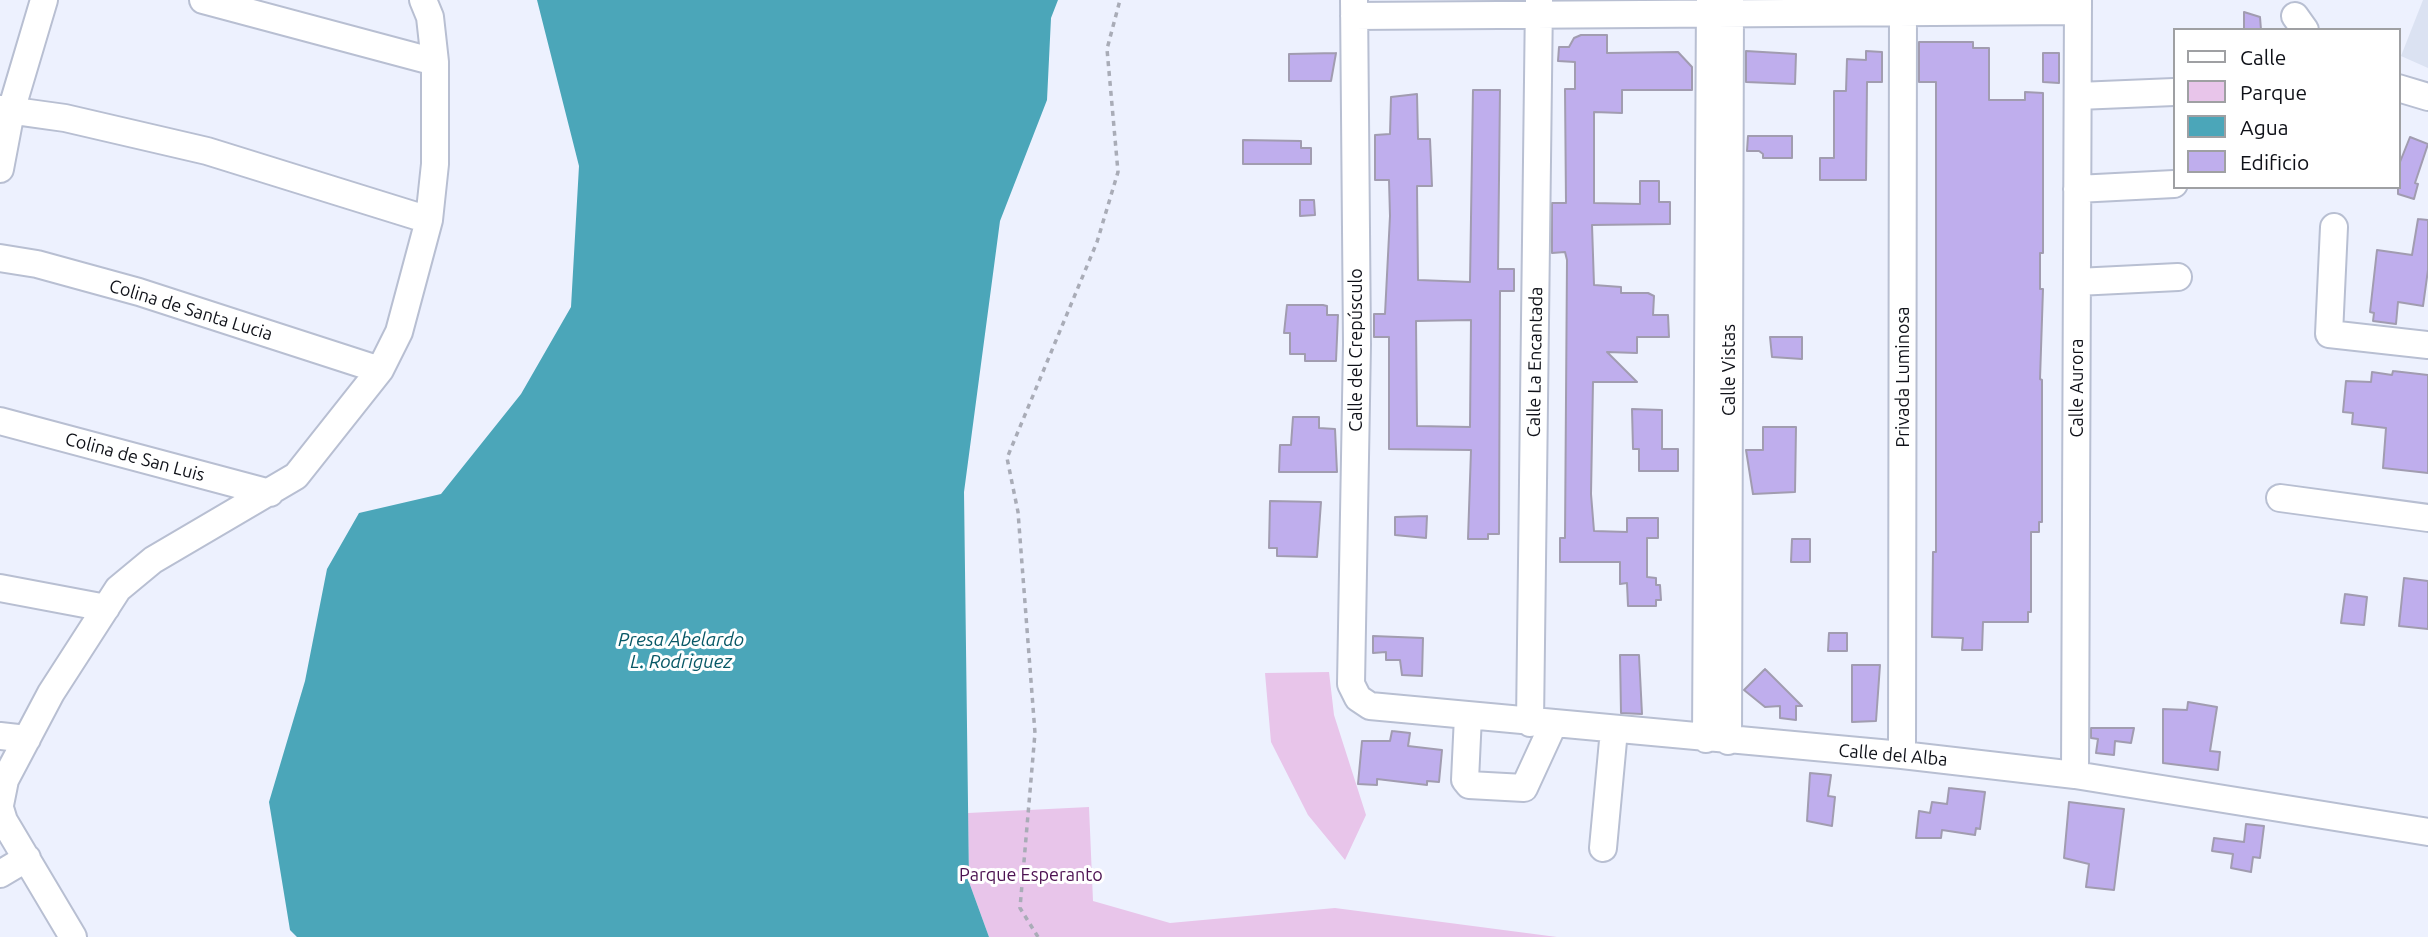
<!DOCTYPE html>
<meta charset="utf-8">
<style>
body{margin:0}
#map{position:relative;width:2428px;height:937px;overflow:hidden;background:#edf1fe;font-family:Ubuntu,sans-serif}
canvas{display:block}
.legend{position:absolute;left:2173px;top:28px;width:228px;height:161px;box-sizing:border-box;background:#fff;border:2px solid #9fa0a3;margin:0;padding:9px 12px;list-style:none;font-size:21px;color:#0f1118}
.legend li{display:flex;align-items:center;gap:14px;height:35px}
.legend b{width:35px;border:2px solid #9fa0a3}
</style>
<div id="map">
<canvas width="2428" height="937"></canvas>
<ul class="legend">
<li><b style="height:9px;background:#fff"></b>Calle</li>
<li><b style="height:19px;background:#e8c5ea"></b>Parque</li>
<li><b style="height:19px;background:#4ba6b9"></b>Agua</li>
<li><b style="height:19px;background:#bfaeed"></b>Edificio</li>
</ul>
</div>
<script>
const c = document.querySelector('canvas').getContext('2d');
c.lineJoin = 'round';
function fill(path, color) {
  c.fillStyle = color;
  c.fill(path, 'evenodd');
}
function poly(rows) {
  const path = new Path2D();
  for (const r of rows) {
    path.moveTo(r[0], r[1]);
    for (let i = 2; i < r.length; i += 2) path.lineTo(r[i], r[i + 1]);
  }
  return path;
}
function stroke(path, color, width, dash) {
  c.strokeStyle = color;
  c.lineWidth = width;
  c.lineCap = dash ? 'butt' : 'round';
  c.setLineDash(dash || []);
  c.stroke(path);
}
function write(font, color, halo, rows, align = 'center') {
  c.font = font + ' Ubuntu,sans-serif';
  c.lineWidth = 6;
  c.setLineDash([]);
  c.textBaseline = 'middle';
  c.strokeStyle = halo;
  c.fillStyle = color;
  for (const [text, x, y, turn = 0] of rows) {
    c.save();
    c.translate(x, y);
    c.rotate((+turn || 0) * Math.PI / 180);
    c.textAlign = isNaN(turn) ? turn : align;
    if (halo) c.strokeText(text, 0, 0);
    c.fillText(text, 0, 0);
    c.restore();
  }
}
const built = poly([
 [2423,0,2428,0,2428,68,2401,56]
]);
const green = poly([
 [1329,672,1334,715,1366,815,1345,860,1308,815,1271,742,1265,673],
 [1089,807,1093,901,1170,923,1335,908,1557,937,989,937,969,882,968,813]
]);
const water = poly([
 [537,0,1058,0,1051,18,1047,100,1000,221,964,492,969,882,989,937,297,937,290,930,269,802,305,681,327,569,359,513,441,494,521,394,571,307,579,166]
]);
const building = poly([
 [2244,12,2260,17,2261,30,2244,30,2244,12],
 [1581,35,1607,35,1607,53,1678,52,1692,67,1692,90,1622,90,1622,113,1594,112,1594,203,1640,204,1640,181,1659,181,1659,202,1670,202,1670,224,1592,225,1594,285,1621,287,1621,293,1648,293,1654,296,1653,315,1668,315,1669,337,1637,337,1637,353,1607,352,1637,382,1593,382,1591,494,1594,531,1627,532,1627,518,1658,518,1658,538,1647,538,1647,577,1656,578,1656,585,1660,585,1661,600,1656,600,1656,606,1628,606,1627,583,1620,584,1620,562,1560,562,1560,538,1565,538,1567,260,1565,252,1552,253,1552,203,1566,203,1565,89,1575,89,1575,62,1558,61,1559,47,1569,47,1574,38,1581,35],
 [1919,42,1973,42,1973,48,1989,48,1989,100,2025,100,2025,92,2043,93,2043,253,2040,253,2040,289,2043,289,2040,379,2042,380,2042,522,2039,522,2039,532,2031,532,2031,612,2028,612,2028,622,1983,622,1982,650,1962,650,1963,638,1932,637,1933,552,1936,552,1936,82,1919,82,1919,42],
 [1746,51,1796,54,1795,84,1746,82,1746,51],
 [1866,51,1882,52,1882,82,1867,82,1866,180,1820,180,1820,158,1834,158,1834,91,1846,91,1847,59,1866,60,1866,51],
 [1336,53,1331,81,1289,81,1289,54,1336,53],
 [2043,53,2059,53,2059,83,2043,82,2043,53],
 [1473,90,1500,90,1498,269,1514,269,1514,291,1500,291,1499,534,1488,534,1488,539,1468,539,1471,450,1389,449,1389,337,1374,337,1374,314,1385,314,1390,216,1389,180,1375,180,1375,135,1390,134,1391,97,1417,94,1418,139,1430,139,1432,186,1417,186,1418,280,1470,282,1473,90],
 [1471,320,1470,427,1417,426,1416,321,1471,320],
 [1748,136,1792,136,1792,158,1763,158,1763,154,1759,151,1747,151,1748,136],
 [2410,137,2428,144,2415,183,2418,184,2414,199,2398,194,2398,167,2410,137],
 [1243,140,1301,141,1301,148,1311,148,1311,164,1243,164,1243,140],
 [1300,200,1314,200,1315,215,1300,216,1300,200],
 [2418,219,2428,220,2428,270,2423,306,2398,302,2396,324,2373,321,2374,313,2370,312,2377,250,2412,255,2418,219],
 [1287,305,1323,305,1327,306,1327,315,1338,315,1336,361,1305,361,1305,354,1290,354,1290,333,1284,333,1287,305],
 [1770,337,1802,337,1802,359,1772,357,1770,337],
 [2393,371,2428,375,2428,473,2383,468,2386,428,2352,424,2353,413,2343,412,2346,381,2371,382,2372,372,2392,375,2393,371],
 [1632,409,1662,410,1662,449,1678,449,1678,471,1639,471,1639,449,1633,449,1632,409],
 [1293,417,1319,417,1319,428,1335,429,1337,472,1279,472,1280,445,1291,445,1293,417],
 [1763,427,1796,427,1795,492,1753,494,1746,450,1763,450,1763,427],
 [1270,501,1321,502,1317,557,1277,556,1277,548,1269,548,1270,501],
 [1427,516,1426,538,1395,535,1395,517,1427,516],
 [1792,539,1810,539,1810,562,1791,562,1792,539],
 [2404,578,2428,581,2428,629,2399,626,2404,578],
 [2345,594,2367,597,2364,625,2341,623,2345,594],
 [1829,633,1847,633,1847,651,1828,651,1829,633],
 [1373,636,1423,638,1422,676,1402,675,1400,660,1386,660,1386,652,1373,653,1373,636],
 [1620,655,1639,655,1642,714,1621,713,1620,655],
 [1852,665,1880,665,1876,721,1852,722,1852,665],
 [1765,669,1802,706,1796,706,1796,720,1780,718,1780,706,1765,707,1744,690,1765,669],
 [2188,702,2217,707,2210,751,2220,752,2218,770,2163,763,2163,709,2187,710,2188,702],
 [2091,728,2134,728,2131,743,2115,741,2114,755,2096,753,2098,739,2091,738,2091,728],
 [1392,731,1410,733,1408,746,1442,750,1439,782,1427,781,1427,785,1377,779,1377,785,1358,784,1362,741,1390,741,1392,731],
 [1810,773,1831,775,1828,796,1835,797,1832,826,1807,821,1810,773],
 [1949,788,1985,792,1980,829,1976,828,1975,835,1942,830,1941,838,1916,838,1919,811,1930,813,1932,802,1947,804,1949,788],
 [2069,802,2124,809,2114,890,2086,887,2089,864,2064,858,2069,802],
 [2246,824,2264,826,2260,858,2253,857,2251,872,2231,868,2233,854,2212,851,2214,838,2244,842,2246,824]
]);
const path = poly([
 [1038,937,1020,908,1035,733,1018,512,1007,458,1097,242,1118,172,1107,49,1120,0]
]);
const minor = poly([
 [203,0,435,62],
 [1354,0,1357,344,1351,684,1358,698,1370,706,1902,755,2075,775,2428,832],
 [1354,16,2078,11],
 [2295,16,2305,30],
 [2398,88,2428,97],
 [2078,96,2174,92],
 [0,109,65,118,207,151,429,220],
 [0,169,11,111,44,0],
 [2077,189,2174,184],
 [2334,227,2329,334,2428,345],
 [0,258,37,264,139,292,380,370],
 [2077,282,2178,277],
 [0,421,270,493],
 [2280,498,2428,518],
 [0,588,106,608],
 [1468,716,1465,780,1469,785,1524,788,1553,725],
 [1530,723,1539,0],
 [0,736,27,739],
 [1706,739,1710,0],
 [1728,741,1730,0],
 [1902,755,1903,0],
 [2075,775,2078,0],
 [0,805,5,780,51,693,118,589,153,560,296,476,380,370,399,332,429,220,435,164,435,62,430,17,423,0],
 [0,808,4,821,73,937],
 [1603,848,1614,730],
 [0,874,27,858]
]);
const streetNames = [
 ["Colina de Santa Lucia",191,310,17],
 ["Calle del Crepúsculo",1356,350,-90],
 ["Calle La Encantada",1535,362,-89],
 ["Calle Vistas",1729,370,-90],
 ["Privada Luminosa",1903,377,-90],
 ["Calle Aurora",2077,388,-90],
 ["Colina de San Luis",135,457,15],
 ["Calle del Alba",1893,755,5]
];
const parkNames = [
 ["Parque Esperanto",1031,875]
];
const waterNames = [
 ["Presa Abelardo",681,640],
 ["L. Rodriguez",681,662]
];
fill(built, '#dbe2f2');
fill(green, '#e8c5ea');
fill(water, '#4ba6b9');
fill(building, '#bfaeed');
stroke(building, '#a19cb0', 2);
stroke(minor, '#b8bfd2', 30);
stroke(path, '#a9acb7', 3.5, [5, 5]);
stroke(minor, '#fff', 26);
write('18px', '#0f1118', '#fff', streetNames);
write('18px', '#4d1352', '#fff', parkNames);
write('italic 19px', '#085866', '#fff', waterNames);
</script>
